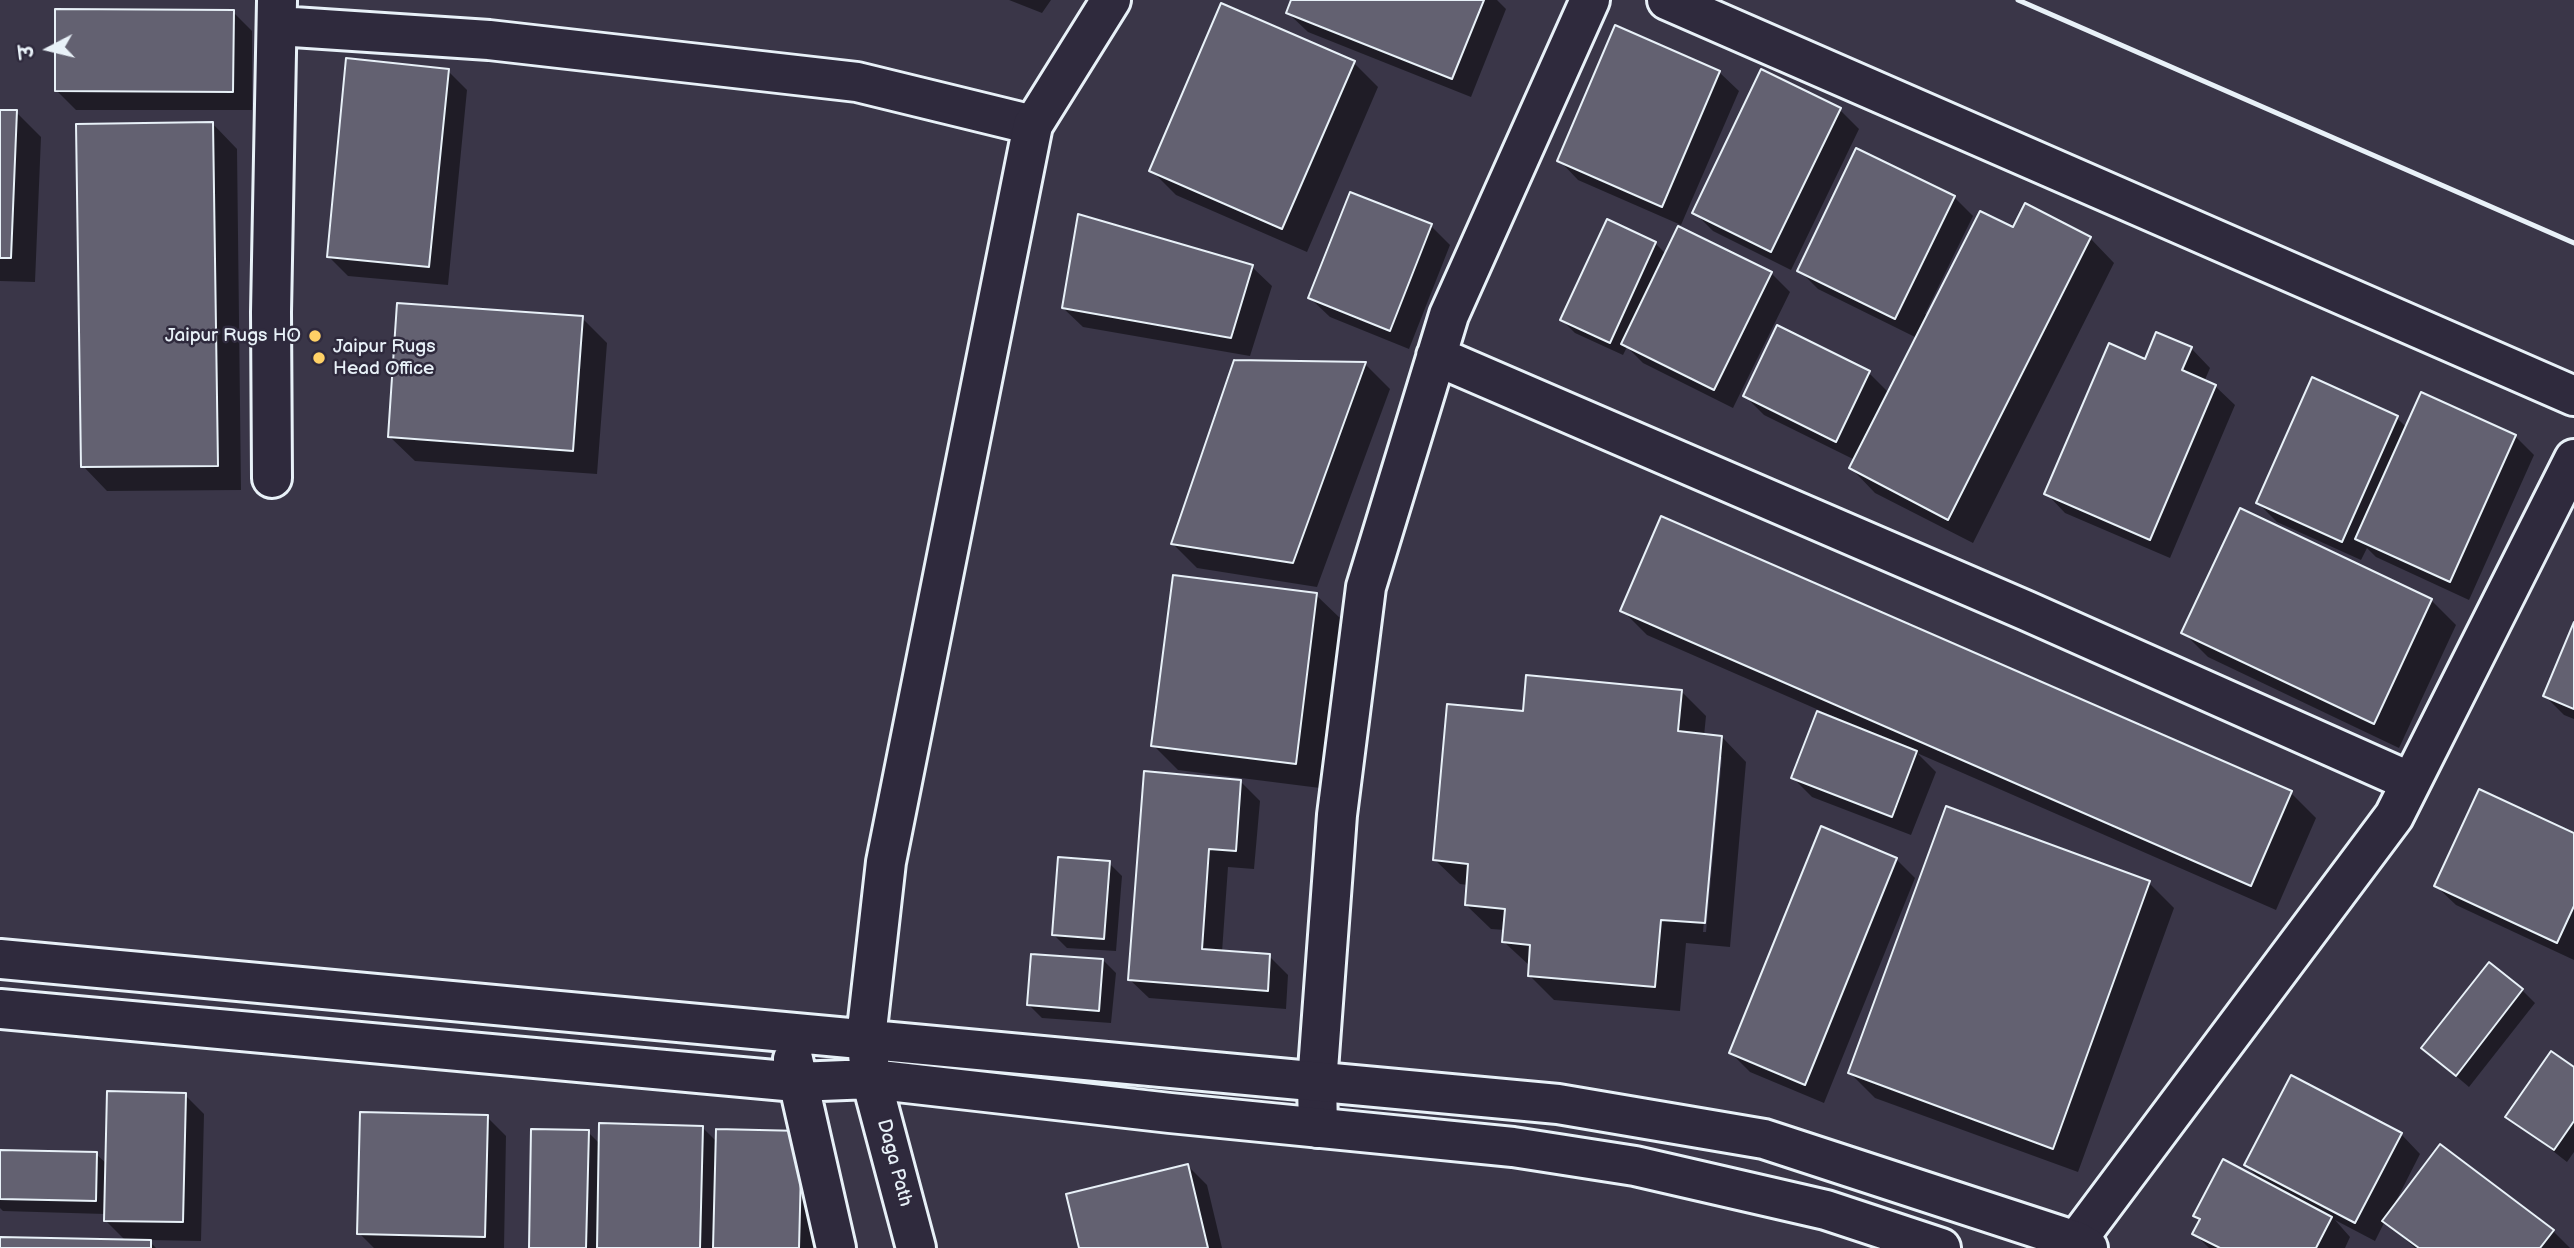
<!DOCTYPE html>
<meta charset="utf-8">
<style>
body{margin:0}
#map{position:relative;width:2574px;height:1248px;overflow:hidden;background:#3a3648;font-family:"Balsamiq Sans","Playpen Sans Deva",sans-serif}
canvas{display:block}
.north{position:absolute;left:14px;top:14px;width:70px;height:70px;-webkit-text-stroke:5px #2f2a3d;paint-order:stroke;rotate:263deg;font-size:19px;font-weight:700;line-height:28px;text-align:center;color:#e8f1f8}
.north::after{content:'';display:block;margin:auto;width:24px;height:32px;background:#e8f1f8;clip-path:polygon(50% 0,100% 100%,50% 72%,0 100%)}
</style>
<div id="map">
<canvas width="2574" height="1248"></canvas>
<div class="north">उ</div>
</div>
<script>
const c = document.querySelector('canvas').getContext('2d');
c.lineJoin = 'round';
function fill(path, color) {
  c.fillStyle = color;
  c.fill(path, 'evenodd');
}
function poly(rows) {
  const path = new Path2D();
  for (const r of rows) {
    path.moveTo(r[0], r[1]);
    for (let i = 2; i < r.length; i += 2) path.lineTo(r[i], r[i + 1]);
  }
  return path;
}
function stroke(path, color, width, dash) {
  c.strokeStyle = color;
  c.lineWidth = width;
  c.lineCap = dash ? 'butt' : 'round';
  c.setLineDash(dash || []);
  c.stroke(path);
}
function write(font, color, halo, rows, align = 'center') {
  c.font = font + ' "Balsamiq Sans",sans-serif';
  c.lineWidth = 5;
  c.setLineDash([]);
  c.textBaseline = 'middle';
  c.strokeStyle = halo;
  c.fillStyle = color;
  for (const [text, x, y, turn = 0] of rows) {
    c.save();
    c.translate(x, y);
    c.rotate((+turn || 0) * Math.PI / 180);
    c.textAlign = isNaN(turn) ? turn : align;
    if (halo) c.strokeText(text, 0, 0);
    c.fillText(text, 0, 0);
    c.restore();
  }
}
const shadow = poly([
 [1009,0,1051,0,1042,13],
 [1293,0,1497,0,1506,9,1471,97,1308,32,1288,13],
 [233,12,252,31,252,110,76,110,56,90],
 [1354,63,1378,87,1307,252,1176,195,1151,170],
 [448,71,467,90,448,285,348,276,328,256],
 [1719,72,1739,91,1681,225,1578,180,1559,160],
 [1840,110,1859,129,1791,270,1713,231,1694,212],
 [0,111,16,112,41,137,35,282,0,281],
 [213,124,237,149,241,490,107,491,83,466],
 [1954,197,1973,216,1925,314,1928,315,2014,230,2090,238,2114,263,1973,543,1875,493,1851,468,1855,460,1764,415,1745,396,1869,373,1889,393,1917,338,1818,289,1799,270],
 [1079,216,1252,267,1272,286,1250,356,1083,327,1063,308],
 [1608,221,1655,243,1667,255,1771,273,1790,292,1733,408,1643,363,1627,347,1623,355,1575,333,1562,320],
 [1431,226,1450,245,1409,349,1330,317,1310,298],
 [582,318,607,343,597,474,415,461,390,437],
 [2191,348,2210,368,2204,382,2215,386,2235,405,2170,558,2065,513,2046,493,2146,361],
 [1365,364,1390,389,1317,587,1197,568,1173,544],
 [2397,418,2407,428,2515,436,2534,455,2469,600,2376,557,2367,548,2361,560,2277,522,2258,503],
 [1662,518,2291,793,2316,818,2276,910,1917,753,1936,772,1911,835,1812,797,1793,778,1837,718,1647,635,1622,610],
 [1316,595,1341,619,1320,788,1178,770,1153,745],
 [2431,600,2456,625,2399,748,2208,657,2183,632],
 [2574,626,2574,719,2564,715,2545,696],
 [1681,691,1706,716,1704,736,1722,737,1746,762,1730,947,1686,943,1680,1011,1554,1000,1529,975,1530,966,1504,942,1505,930,1491,929,1466,905,1468,885,1460,884,1435,860,1525,713],
 [1719,757,1722,757,1706,932,1703,932],
 [1240,781,1260,801,1254,869,1228,867,1222,952,1269,956,1288,975,1286,1009,1149,998,1129,979],
 [1947,808,2149,883,2174,908,2078,1172,1875,1098,1850,1073],
 [2574,835,2574,960,2456,905,2436,886],
 [1896,859,1915,878,1824,1103,1750,1072,1731,1053],
 [1109,863,1122,876,1116,951,1067,948,1054,935],
 [1103,960,1116,973,1111,1023,1042,1018,1029,1005],
 [2522,990,2535,1003,2469,1087,2423,1048],
 [2574,1069,2574,1152,2567,1162,2508,1116],
 [185,1095,204,1114,201,1241,148,1240,156,1248,0,1248,0,1238,127,1242,105,1220,105,1214,3,1211,0,1208,0,1151,96,1154,107,1164],
 [487,1117,506,1136,504,1248,374,1248,359,1233],
 [702,1127,717,1142,801,1133,818,1248,531,1248,588,1132,600,1144],
 [2401,1134,2420,1154,2394,1205,2553,1231,2570,1248,2415,1248,2385,1221,2375,1241,2335,1220,2350,1237,2345,1248,2209,1248,2194,1233,2201,1221,2196,1216,2261,1180,2246,1165],
 [1188,1166,1207,1185,1222,1248,1081,1248]
]);
const building = poly([
 [1291,0,1484,0,1452,79,1286,13,1291,0],
 [1221,3,1355,61,1282,229,1149,171,1221,3],
 [55,9,234,10,233,92,55,91,55,9],
 [1615,25,1720,71,1662,207,1557,161,1615,25],
 [346,58,449,69,429,267,327,257,346,58],
 [1761,69,1841,108,1771,252,1692,213,1761,69],
 [0,110,17,110,11,258,0,258,0,110],
 [213,122,218,466,81,467,76,124,213,122],
 [1856,148,1955,196,1895,319,1797,271,1856,148],
 [1350,192,1432,224,1390,331,1308,298,1350,192],
 [2025,203,2091,237,1948,520,1849,468,1980,211,2013,227,2025,203],
 [1078,214,1253,265,1231,338,1062,308,1078,214],
 [1607,219,1656,242,1610,343,1560,320,1607,219],
 [1678,226,1772,272,1714,390,1621,344,1678,226],
 [397,303,583,316,573,451,388,437,397,303],
 [1777,325,1870,371,1836,442,1743,396,1777,325],
 [2156,332,2192,347,2182,370,2216,385,2150,540,2044,494,2109,343,2145,359,2156,332],
 [1234,360,1366,362,1293,563,1171,544,1234,360],
 [2312,377,2398,416,2342,542,2256,503,2312,377],
 [2421,392,2516,435,2450,582,2355,539,2421,392],
 [2240,508,2432,599,2374,724,2181,633,2240,508],
 [1661,516,2292,791,2251,886,1620,611,1661,516],
 [1173,575,1317,593,1296,764,1151,746,1173,575],
 [2574,622,2574,709,2543,696,2574,622],
 [1526,675,1682,690,1678,731,1722,736,1705,923,1661,920,1655,987,1528,976,1530,945,1502,942,1505,909,1465,905,1468,864,1433,860,1447,704,1523,711,1526,675],
 [1817,711,1917,751,1892,817,1791,778,1817,711],
 [1144,771,1241,780,1236,851,1209,849,1202,949,1270,954,1268,991,1128,980,1144,771],
 [2479,789,2574,833,2574,906,2557,943,2434,886,2479,789],
 [1946,806,2150,881,2053,1149,1848,1073,1946,806],
 [1821,826,1897,858,1805,1085,1729,1053,1821,826],
 [1058,857,1110,861,1104,939,1052,935,1058,857],
 [1031,954,1103,959,1099,1011,1027,1005,1031,954],
 [2489,962,2523,989,2456,1076,2421,1048,2489,962],
 [2551,1051,2574,1067,2574,1121,2554,1150,2505,1117,2551,1051],
 [2291,1075,2402,1133,2355,1223,2244,1165,2291,1075],
 [107,1091,186,1093,183,1222,104,1221,107,1091],
 [360,1112,488,1115,485,1237,357,1234,360,1112],
 [599,1123,703,1126,700,1248,597,1248,599,1123],
 [531,1129,589,1130,586,1248,529,1248,531,1129],
 [716,1129,802,1131,799,1248,713,1248,716,1129],
 [2440,1144,2554,1230,2540,1248,2419,1248,2382,1221,2440,1144],
 [0,1150,97,1152,96,1201,0,1199,0,1150],
 [2223,1159,2332,1217,2316,1248,2220,1248,2192,1234,2200,1219,2193,1216,2223,1159],
 [1188,1164,1208,1248,1079,1248,1066,1194,1188,1164],
 [0,1237,151,1240,151,1248,0,1248,0,1237]
]);
const street = poly([
 [278,26,489,40,857,82,1033,125],
 [1436,356,2027,611,2411,782],
 [272,478,271,312,277,1],
 [1318,1128,1317,1083,1337,815,1366,587,1449,315,1590,0],
 [2071,1248,2394,816,2574,459]
]);
const secondary = poly([
 [1667,0,2574,396],
 [0,959,1558,1104,1764,1139,2076,1241,2088,1248],
 [0,1009,796,1082,871,1079,1170,1113,1513,1147,1635,1166,1826,1210,1941,1248],
 [793,1059,836,1248],
 [916,1248,871,1079,866,1038,886,862,1033,125,1111,0]
]);
const rail = poly([
 [2018,0,2574,243]
]);
const markers = [
 [315,336,7,"#ffd166"],
 [319,358,7,"#ffd166"]
];
const poiNames = [
 ["Jaipur Rugs HO",301,336],
 ["Jaipur Rugs",333,347,"left"],
 ["Head Office",333,369,"left"]
];
const streetNames = [
 ["Daga Path",894,1163,75]
];
fill(shadow, '#0007');
fill(building, '#636171');
stroke(building, '#e8f1f8', 2);
stroke(street, '#e8f1f8', 44);
stroke(secondary, '#e8f1f8', 44);
stroke(street, '#2f2a3d', 38);
stroke(secondary, '#2f2a3d', 38);
stroke(rail, '#e8f1f8', 5);
for (const [x, y, r, color] of markers) {
  const dot = new Path2D();
  dot.arc(x, y, r, 0, 2 * Math.PI);
  c.fillStyle = color;
  c.fill(dot);
  stroke(dot, '#2f2a3d', 2.5);
}
write('19px', '#e8f1f8', '#2f2a3d', poiNames, 'right');
write('19px', '#e8f1f8', '#2f2a3d', streetNames);
</script>
